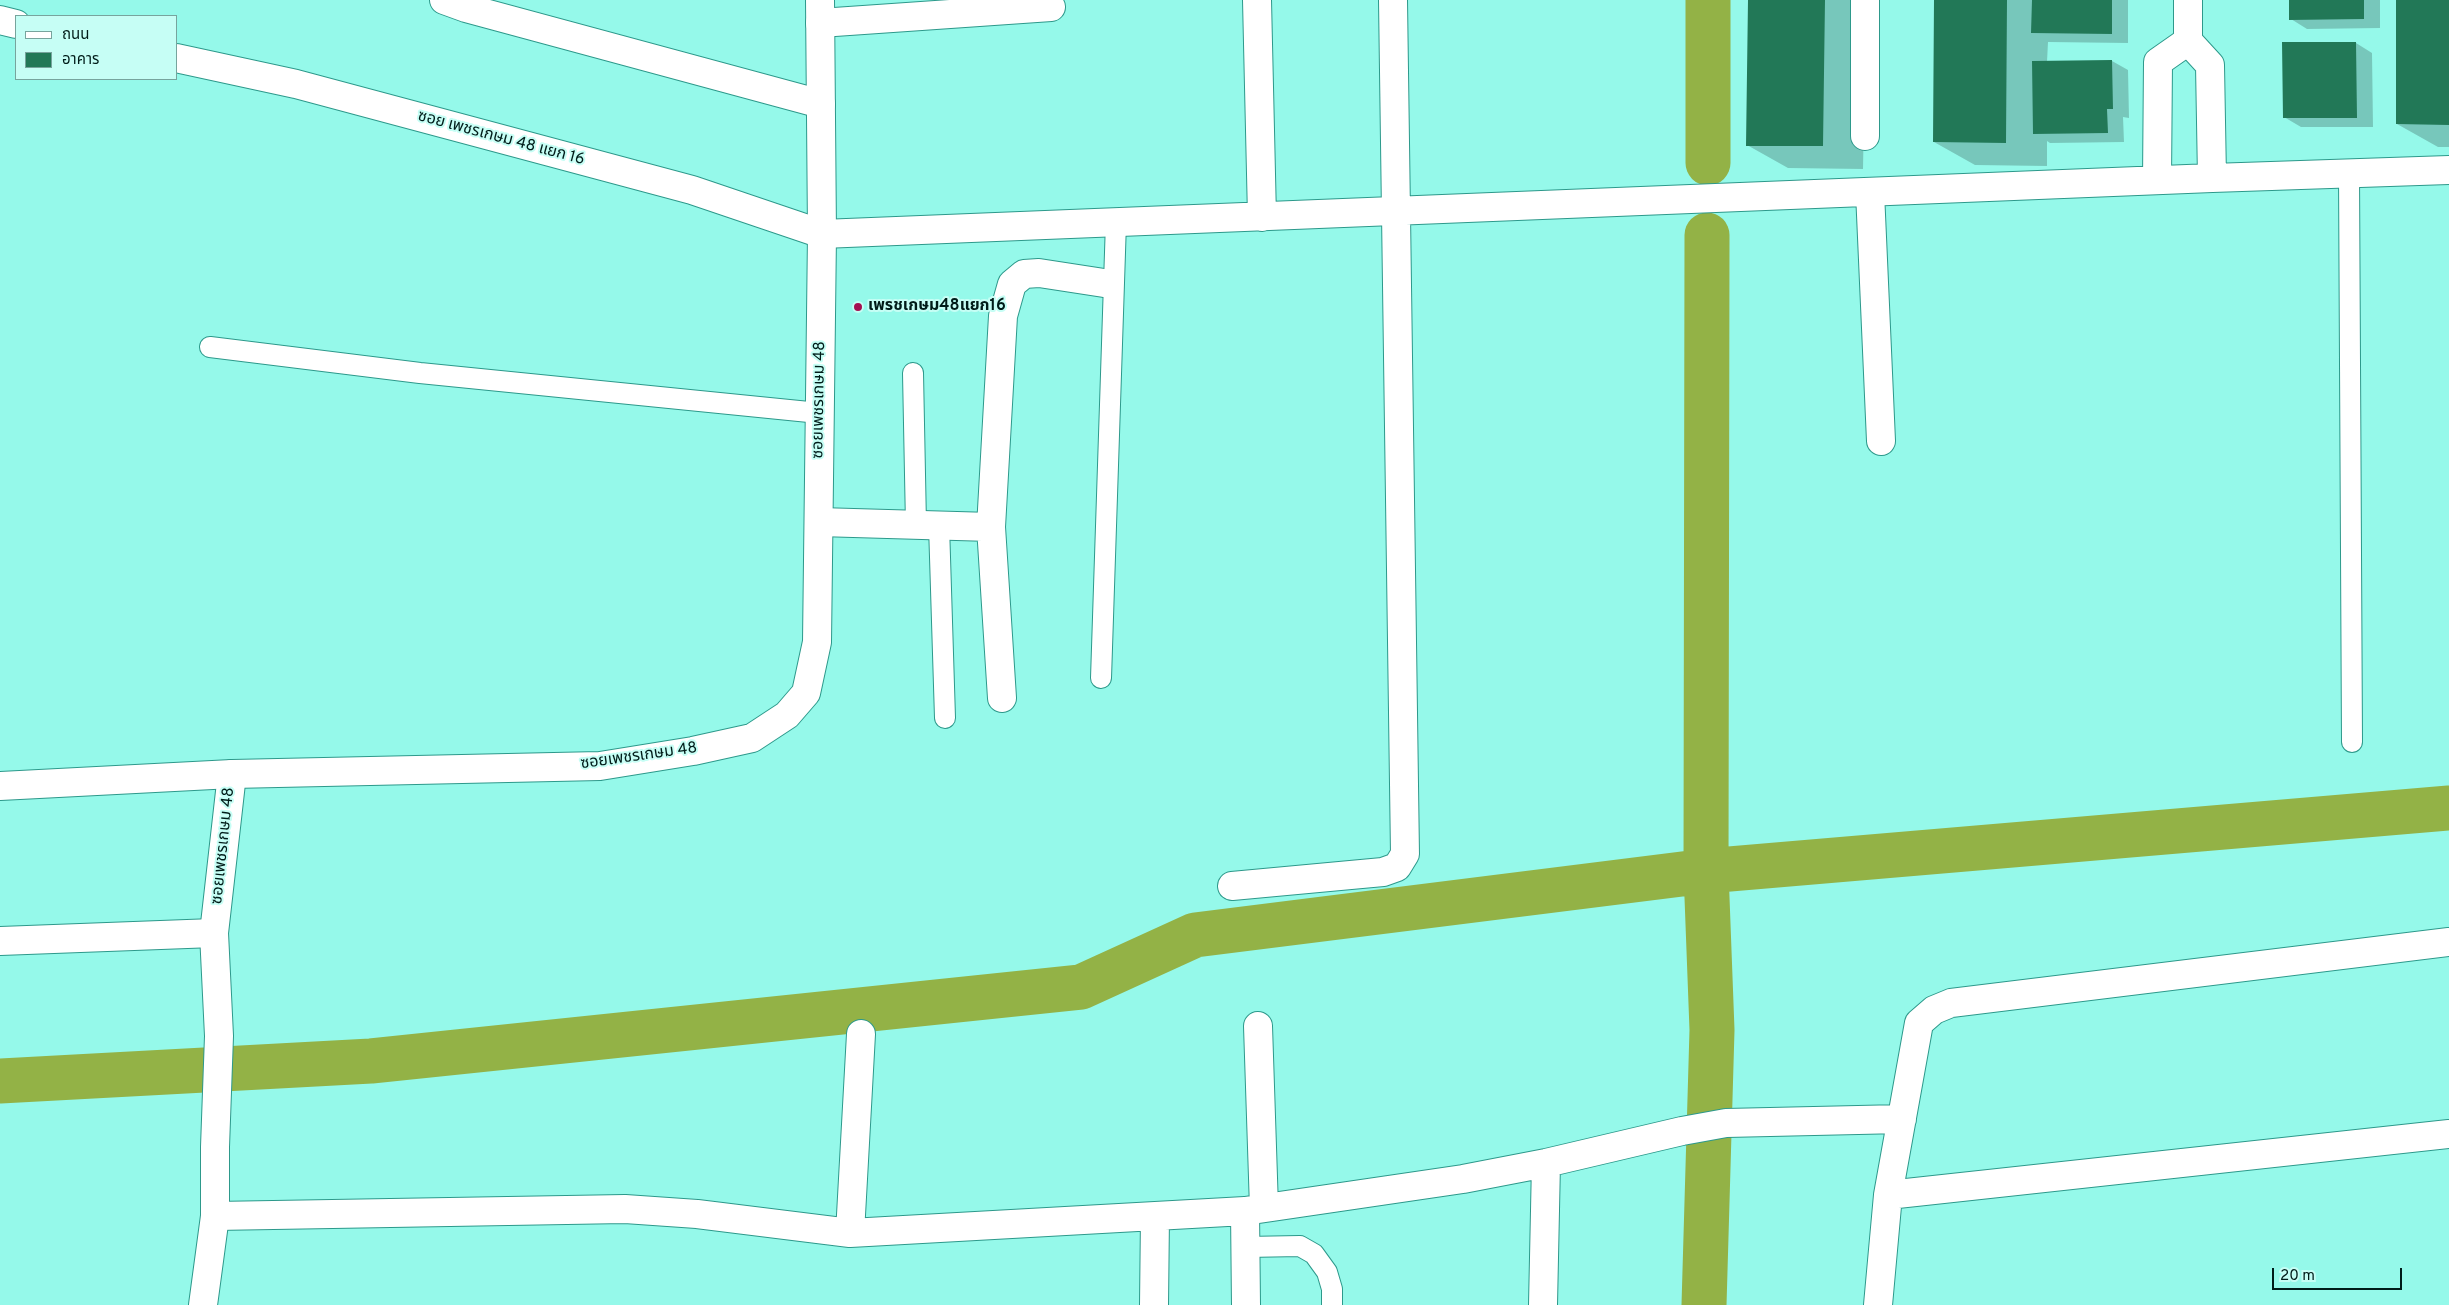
<!DOCTYPE html>
<meta charset="utf-8">
<style>
body{margin:0}
#map{position:relative;width:2449px;height:1305px;overflow:hidden;background:#95f9ea;font-family:Overpass,"Noto Sans Thai",sans-serif}
canvas{display:block}
.legend{position:absolute;left:15px;top:15px;width:162px;height:65px;box-sizing:border-box;background:#c6fef5;border:1px solid #77a49d;margin:0;padding:6px 9px;list-style:none;font-size:15px;color:#001c19}
.legend li{display:flex;align-items:center;gap:10px;height:25px}
.legend b{width:25px;border:1px solid #77a49d}
.scale{position:absolute;left:2272px;top:1268px;width:130px;height:22px;box-sizing:border-box;border:2px solid #001c19;border-top:0;padding-left:6px;font-size:15px;line-height:18px;white-space:nowrap;color:#001c19;-webkit-text-stroke:4px #c6fef5;paint-order:stroke}
</style>
<div id="map">
<canvas width="2449" height="1305"></canvas>
<ul class="legend">
<li><b style="height:6px;background:#fff"></b>ถนน</li>
<li><b style="height:14px;background:#227857"></b>อาคาร</li>
</ul>
<div class="scale">20 m</div>
</div>
<script>
const c = document.querySelector('canvas').getContext('2d');
c.lineJoin = 'round';
function fill(path, color) {
  c.fillStyle = color;
  c.fill(path, 'evenodd');
}
function poly(rows) {
  const path = new Path2D();
  for (const r of rows) {
    path.moveTo(r[0], r[1]);
    for (let i = 2; i < r.length; i += 2) path.lineTo(r[i], r[i + 1]);
  }
  return path;
}
function stroke(path, color, width, dash) {
  c.strokeStyle = color;
  c.lineWidth = width;
  c.lineCap = dash ? 'butt' : 'round';
  c.setLineDash(dash || []);
  c.stroke(path);
}
function write(font, color, halo, rows, align = 'center') {
  c.font = font + ' Overpass,"Noto Sans Thai",sans-serif';
  c.lineWidth = 4;
  c.setLineDash([]);
  c.textBaseline = 'middle';
  c.strokeStyle = halo;
  c.fillStyle = color;
  for (const [text, x, y, turn = 0] of rows) {
    c.save();
    c.translate(x, y);
    c.rotate((+turn || 0) * Math.PI / 180);
    c.textAlign = isNaN(turn) ? turn : align;
    if (halo) c.strokeText(text, 0, 0);
    c.fillText(text, 0, 0);
    c.restore();
  }
}
const shadow = poly([
 [1749,0,1866,0,1863,169,1788,168,1747,145],
 [1935,0,2128,0,2128,43,2048,42,2047,62,2112,61,2128,70,2129,118,2123,117,2124,142,2050,143,2047,141,2047,166,1975,165,1934,142],
 [2290,0,2380,0,2380,28,2307,29,2291,19],
 [2397,0,2449,0,2449,147,2438,147,2397,124],
 [2356,43,2372,53,2373,127,2301,127,2284,117]
]);
const canal = poly([
 [1708,163,1708,0],
 [0,1081,371,1061,1081,987,1195,935,1706,871,2449,808],
 [1704,1305,1712,1030,1706,871,1707,235]
]);
const building = poly([
 [1748,0,1825,0,1823,146,1746,146],
 [1934,0,2007,0,2006,143,1933,142],
 [2032,0,2112,0,2112,34,2031,33],
 [2289,0,2364,0,2364,19,2289,20],
 [2396,0,2449,0,2449,125,2396,124],
 [2282,42,2356,42,2357,118,2283,118],
 [2112,60,2113,109,2107,109,2108,133,2033,134,2032,61]
]);
const service = poly([
 [2349,173,2352,742],
 [210,347,420,373,819,413],
 [913,373,916,525],
 [939,525,945,718],
 [1101,678,1116,222],
 [1246,1247,1300,1246,1314,1254,1327,1272,1332,1289,1332,1305]
]);
const minor = poly([
 [444,0,466,8,821,104],
 [1257,0,1262,217],
 [1865,0,1865,136],
 [2188,0,2188,41,2210,65,2212,178],
 [0,20,16,24],
 [820,23,1051,7],
 [176,58,296,84,692,190,822,234,2212,178,2449,170],
 [2157,180,2158,62,2188,41],
 [1870,192,1881,441],
 [819,522,991,527],
 [1002,698,991,527,1003,316,1012,284,1024,274,1039,273,1104,283],
 [0,786,232,774],
 [1232,886,1383,872,1397,867,1405,854,1393,0],
 [0,941,214,933],
 [1258,1026,1264,1208],
 [1888,1195,2449,1134],
 [1245,1211,1246,1305],
 [215,1216,625,1209,697,1214,850,1233,1245,1211,1463,1179,1546,1163,1682,1131,1726,1123,1902,1119],
 [850,1233,861,1034],
 [1154,1305,1155,1216],
 [1543,1305,1546,1163],
 [1878,1305,1888,1195,1919,1023,1934,1010,1951,1003,2449,942]
]);
const tertiary = poly([
 [203,1305,215,1216,215,1147,219,1036,214,933,232,774,600,766,693,751,752,738,787,715,806,693,817,642,822,234,820,0]
]);
const markers = [
 [858,307,5,"#a30f50"]
];
const streetNames = [
 ["ซอย เพชรเกษม 48 แยก 16",501,139,15],
 ["ซอยเพชรเกษม 48",820,400,-89],
 ["ซอยเพชรเกษม 48",639,757,-8],
 ["ซอยเพชรเกษม 48",224,846,-84]
];
const poiNames = [
 ["เพรชเกษม48แยก16",868,307]
];
fill(shadow, '#0003');
stroke(canal, '#93b246', 45);
fill(building, '#227857');
stroke(service, '#2d998b', 22);
stroke(minor, '#2d998b', 30);
stroke(tertiary, '#2d998b', 30);
stroke(service, '#fff', 20);
stroke(minor, '#fff', 28);
stroke(tertiary, '#fff', 28);
for (const [x, y, r, color] of markers) {
  const dot = new Path2D();
  dot.arc(x, y, r, 0, 2 * Math.PI);
  c.fillStyle = color;
  c.fill(dot);
  stroke(dot, '#c6fef5', 2);
}
write('16px', '#001c19', '#c6fef5', streetNames);
write('bold 16px', '#001c19', '#c6fef5', poiNames, 'left');
</script>
